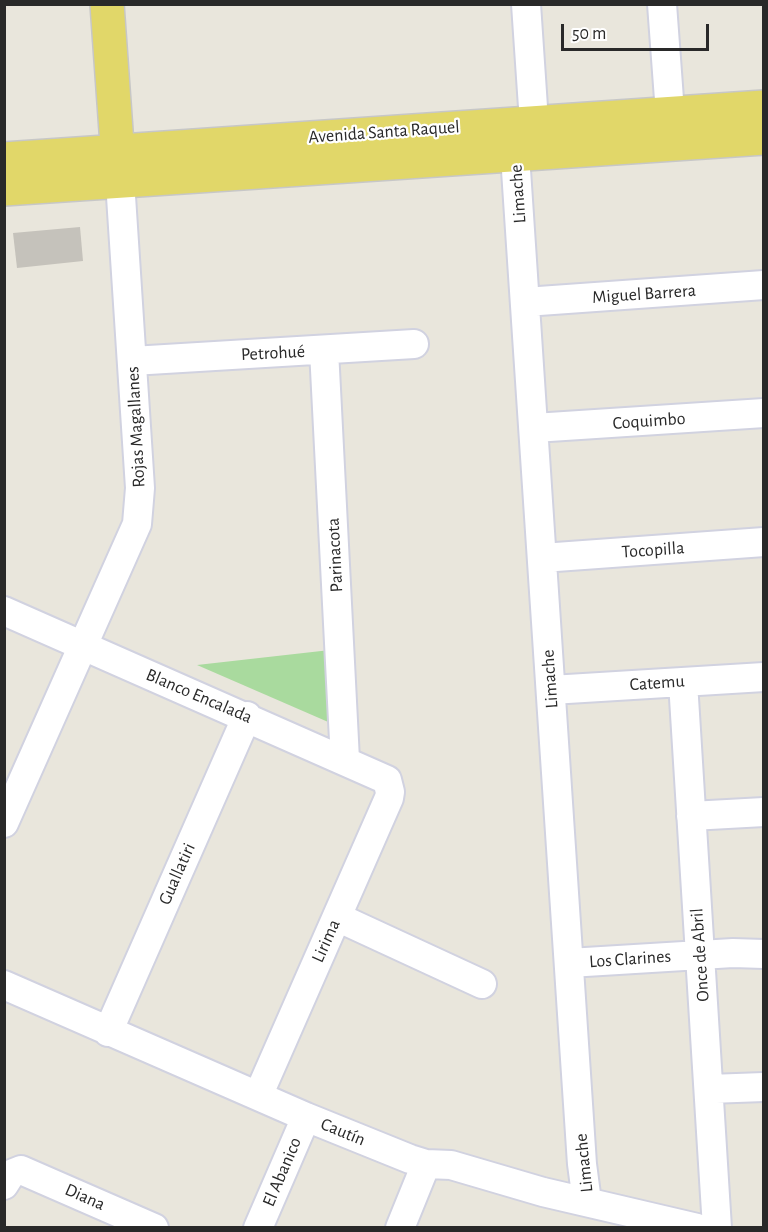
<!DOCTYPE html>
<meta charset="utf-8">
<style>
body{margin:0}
#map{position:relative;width:768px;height:1232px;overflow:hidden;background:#e9e6dc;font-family:"Alegreya Sans",sans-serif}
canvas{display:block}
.frame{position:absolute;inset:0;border:6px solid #292929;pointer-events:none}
.scale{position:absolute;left:561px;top:24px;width:148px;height:27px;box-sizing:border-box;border:3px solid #292929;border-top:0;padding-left:8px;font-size:18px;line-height:21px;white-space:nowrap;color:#292929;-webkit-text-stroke:4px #fff;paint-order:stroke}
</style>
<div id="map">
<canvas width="768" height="1232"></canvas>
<div class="frame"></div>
<div class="scale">50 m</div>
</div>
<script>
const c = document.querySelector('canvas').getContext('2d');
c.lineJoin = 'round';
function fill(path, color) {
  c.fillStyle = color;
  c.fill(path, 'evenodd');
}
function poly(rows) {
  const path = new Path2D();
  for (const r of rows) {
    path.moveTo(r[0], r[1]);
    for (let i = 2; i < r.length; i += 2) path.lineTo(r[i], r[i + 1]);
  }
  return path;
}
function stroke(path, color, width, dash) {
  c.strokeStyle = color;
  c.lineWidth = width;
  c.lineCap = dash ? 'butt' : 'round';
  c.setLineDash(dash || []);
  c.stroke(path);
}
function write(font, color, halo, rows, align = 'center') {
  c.font = font + ' "Alegreya Sans",sans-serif';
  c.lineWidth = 4.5;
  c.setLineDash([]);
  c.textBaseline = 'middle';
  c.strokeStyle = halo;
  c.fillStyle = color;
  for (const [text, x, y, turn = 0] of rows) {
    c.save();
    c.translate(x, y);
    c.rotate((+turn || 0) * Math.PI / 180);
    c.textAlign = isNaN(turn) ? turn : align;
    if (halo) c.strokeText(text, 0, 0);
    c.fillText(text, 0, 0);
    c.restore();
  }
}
const green = poly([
 [339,649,342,728,197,665]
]);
const building = poly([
 [80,227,83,261,17,268,13,233]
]);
const minor = poly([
 [526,4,534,122],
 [662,4,670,113],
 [515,155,582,1164,587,1202],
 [525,302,764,285],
 [324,350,345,760],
 [132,361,414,344],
 [534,428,764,413],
 [542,558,764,542],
 [4,611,387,780,390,792,389,798,258,1096],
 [683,682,717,1228],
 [551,690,764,677],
 [691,816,764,812],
 [4,823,137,524,140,488,120,181],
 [337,917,482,984],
 [569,963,733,953,764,954],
 [4,985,306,1117,410,1159,426,1164,451,1165,543,1192,697,1228],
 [108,1032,247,716],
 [709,1089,764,1087],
 [4,1185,11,1174,21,1170,154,1228],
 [258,1228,306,1117],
 [400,1228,426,1164]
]);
const major = poly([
 [107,4,119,173],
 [4,159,764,107],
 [4,189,764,138]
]);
const streetNames = [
 ["Avenida Santa Raquel",384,132,-4],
 ["Limache",518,194,-94],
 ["Miguel Barrera",644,294,-4],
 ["Petrohué",273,353,-3],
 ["Coquimbo",649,421,-4],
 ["Rojas Magallanes",136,427,-93],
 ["Tocopilla",653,550,-4],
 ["Parinacota",335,555,-93],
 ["Limache",550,679,-94],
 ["Catemu",657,683,-4],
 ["Blanco Encalada",199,696,23],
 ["Guallatiri",177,874,-66],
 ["Lirima",326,941,-66],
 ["Once de Abril",700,955,-94],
 ["Los Clarines",630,959,-4],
 ["Cautín",343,1132,22],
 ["Limache",584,1163,-96],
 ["El Abanico",282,1172,-67],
 ["Diana",85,1197,24]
];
fill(green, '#a9da9e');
fill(building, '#c5c2bb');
stroke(minor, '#d1d2e0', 32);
stroke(major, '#c7c7c7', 36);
stroke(minor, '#fff', 28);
stroke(major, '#e1d769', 33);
write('18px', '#292929', '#fff', streetNames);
</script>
